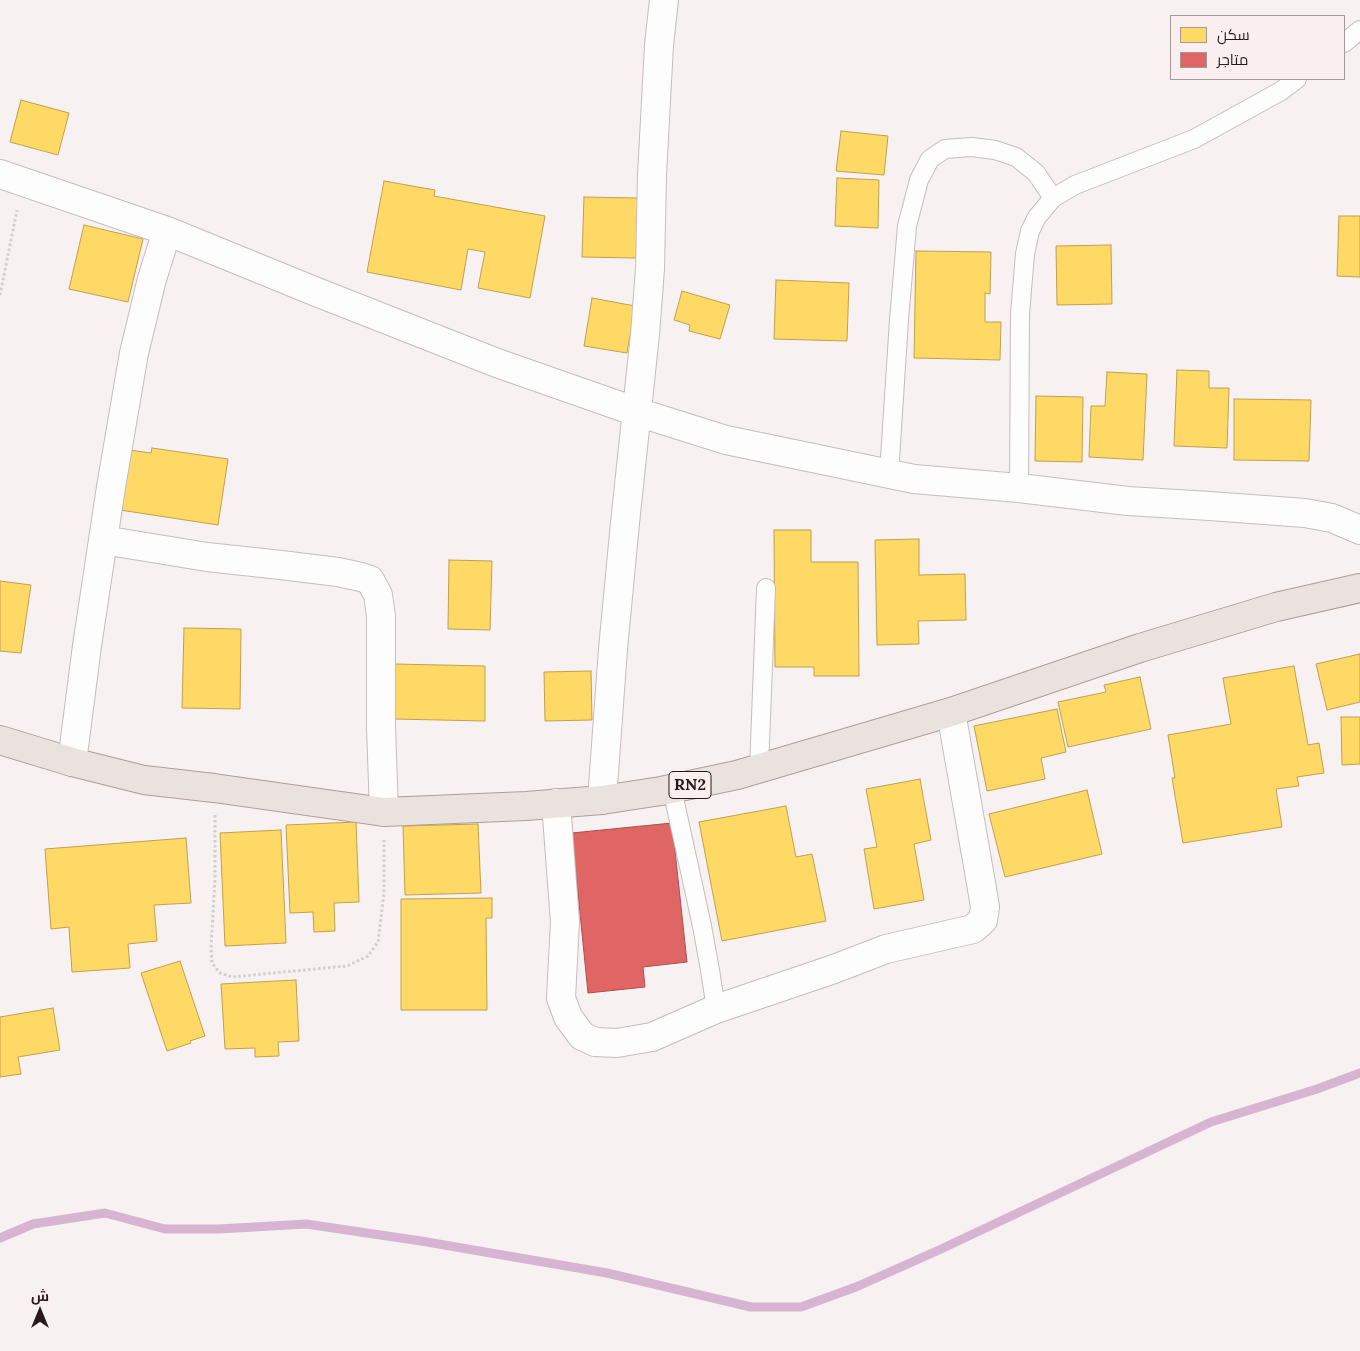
<!DOCTYPE html>
<meta charset="utf-8">
<style>
body{margin:0}
#map{position:relative;width:1360px;height:1351px;overflow:hidden;background:#f8f1f1;font-family:Lora,Cairo,serif}
canvas{display:block}
.legend{position:absolute;left:1170px;top:15px;width:175px;height:65px;box-sizing:border-box;background:#fbeeee;border:1px solid #a59999;margin:0;padding:6px 9px;list-style:none;font-size:15px;color:#251a1a}
.legend li{display:flex;align-items:center;gap:10px;height:25px}
.legend b{width:25px;border:1px solid #a59999}
.north{position:absolute;left:15px;top:1286px;width:50px;height:50px;-webkit-text-stroke:4px #fbeeee;paint-order:stroke;rotate:0deg;font-size:14px;font-weight:700;line-height:20px;text-align:center;color:#251a1a}
.north::after{content:'';display:block;margin:auto;width:18px;height:22px;background:#251a1a;clip-path:polygon(50% 0,100% 100%,50% 72%,0 100%)}
</style>
<div id="map">
<canvas width="1360" height="1351"></canvas>
<ul class="legend">
<li><b style="height:14px;background:#ffd966"></b>سكن</li>
<li><b style="height:14px;background:#e06666"></b>متاجر</li>
</ul>
<div class="north">ش</div>
</div>
<script>
const c = document.querySelector('canvas').getContext('2d');
c.lineJoin = 'round';
function fill(path, color) {
  c.fillStyle = color;
  c.fill(path, 'evenodd');
}
function poly(rows) {
  const path = new Path2D();
  for (const r of rows) {
    path.moveTo(r[0], r[1]);
    for (let i = 2; i < r.length; i += 2) path.lineTo(r[i], r[i + 1]);
  }
  return path;
}
function stroke(path, color, width, dash) {
  c.strokeStyle = color;
  c.lineWidth = width;
  c.lineCap = dash ? 'butt' : 'round';
  c.setLineDash(dash || []);
  c.stroke(path);
}
function write(font, color, halo, rows, align = 'center') {
  c.font = font + ' Lora,serif';
  c.lineWidth = 5;
  c.setLineDash([]);
  c.textBaseline = 'middle';
  c.strokeStyle = halo;
  c.fillStyle = color;
  for (const [text, x, y, turn = 0] of rows) {
    c.save();
    c.translate(x, y);
    c.rotate((+turn || 0) * Math.PI / 180);
    c.textAlign = isNaN(turn) ? turn : align;
    if (halo) c.strokeText(text, 0, 0);
    c.fillText(text, 0, 0);
    c.restore();
  }
}
const homes = poly([
 [21,100,69,113,58,155,10,142,21,100],
 [841,131,888,136,884,175,836,171,841,131],
 [837,178,879,180,878,228,835,226,837,178],
 [384,181,435,190,434,196,545,216,530,298,478,288,485,252,468,249,461,290,367,272,384,181],
 [584,197,638,198,636,258,582,257,584,197],
 [1339,216,1360,216,1360,277,1337,276,1339,216],
 [84,225,143,239,128,302,69,289,84,225],
 [1111,245,1112,304,1057,305,1056,246,1111,245],
 [916,251,991,252,990,294,985,293,985,322,1001,322,1000,360,914,358,916,251],
 [776,280,849,283,847,341,774,339,776,280],
 [682,291,730,305,720,339,689,331,690,325,674,320,682,291],
 [592,298,635,306,627,353,584,346,592,298],
 [1177,370,1209,371,1209,388,1229,388,1227,448,1174,446,1177,370],
 [1107,372,1147,374,1143,460,1089,457,1091,406,1105,406,1107,372],
 [1036,396,1083,397,1082,462,1035,461,1036,396],
 [1234,399,1311,400,1309,461,1234,460,1234,399],
 [152,448,228,459,218,525,120,510,129,450,151,453,152,448],
 [774,530,811,530,811,562,858,562,859,676,814,676,814,667,775,667,774,530],
 [919,539,919,575,965,574,966,620,918,621,919,644,877,645,875,540,919,539],
 [449,560,492,561,490,630,448,629,449,560],
 [0,581,31,585,21,653,0,651,0,581],
 [184,628,241,629,240,709,182,708,184,628],
 [1360,654,1360,702,1327,710,1316,664,1360,654],
 [395,664,485,666,485,721,394,719,395,664],
 [1294,666,1308,745,1319,743,1324,773,1297,777,1299,786,1276,789,1282,827,1183,843,1172,778,1175,778,1168,735,1231,724,1223,678,1294,666],
 [591,671,592,720,545,721,544,672,591,671],
 [1140,677,1151,729,1068,747,1058,702,1106,692,1104,685,1140,677],
 [1057,709,1066,752,1041,758,1045,779,987,791,974,726,1057,709],
 [1341,717,1360,717,1360,764,1342,765,1341,717],
 [920,779,931,840,914,844,924,900,874,909,864,849,877,847,866,789,920,779],
 [1087,790,1102,854,1005,877,989,814,1087,790],
 [786,806,796,857,812,854,826,921,722,941,699,822,786,806],
 [356,822,359,902,334,903,335,931,314,932,313,912,290,913,286,825,356,822],
 [478,824,481,893,405,895,403,826,478,824],
 [281,830,286,943,225,946,220,833,281,830],
 [186,838,191,903,154,905,157,941,128,944,130,968,72,972,69,927,51,929,45,849,186,838],
 [492,898,492,918,486,918,487,1010,401,1010,401,899,492,898],
 [180,961,205,1036,190,1041,191,1043,167,1051,141,973,180,961],
 [296,980,299,1041,278,1042,279,1056,255,1057,255,1048,225,1049,221,984,296,980],
 [53,1008,60,1050,18,1057,21,1074,0,1077,0,1017,53,1008]
]);
const shops = poly([
 [672,823,687,962,643,967,645,987,588,993,572,833,672,823]
]);
const stream = poly([
 [0,1238,33,1224,105,1213,165,1229,219,1229,306,1224,421,1241,607,1273,751,1307,801,1307,856,1287,939,1250,1211,1122,1317,1089,1360,1073]
]);
const path = poly([
 [0,295,17,210],
 [215,815,215,878,211,948,212,963,220,973,232,977,347,966,368,956,378,942,384,893,384,840]
]);
const service = poly([
 [1344,43,1360,30],
 [889,474,899,320,907,226,919,180,930,159,945,149,972,147,995,150,1016,157,1036,173,1053,198],
 [1019,488,1020,314,1025,254,1030,231,1037,217,1053,198,1075,185,1194,139,1281,91,1297,79],
 [759,769,766,588],
 [672,789,702,926,710,970,716,1009]
]);
const minor = poly([
 [0,174,167,231,314,291,497,363,637,412,726,440,914,479,1019,488,1128,501,1210,506,1305,513,1332,518,1360,530],
 [103,540,207,557,281,565,338,572,361,577,370,580,378,595,381,616,381,727,384,812],
 [72,762,87,646,111,487,134,353,152,279,167,231],
 [602,800,613,649,625,523,645,334,650,269,652,175,659,45,664,0],
 [556,803,565,922,561,998,568,1017,582,1036,595,1042,617,1043,652,1037,716,1009,834,969,886,949,973,929,983,920,985,907,981,883,951,712]
]);
const primary = poly([
 [0,740,72,762,144,780,214,788,384,812,526,806,602,800,661,791,737,775,951,712,1140,648,1276,607,1360,588]
]);
const shields = [
 [690,785,42]
];
const shieldNames = [
 ["RN2",690,785]
];
fill(homes, '#ffd966');
stroke(homes, '#bea04f', 1);
fill(shops, '#e06666');
stroke(shops, '#a84f4f', 1);
stroke(stream, '#d7b4d2', 9);
stroke(service, '#c5bdbd', 20);
stroke(minor, '#c5bdbd', 30);
stroke(primary, '#af9e98', 30);
stroke(path, '#d2cfcf', 3, [2.5, 2.5]);
stroke(service, '#fefdfd', 18);
stroke(minor, '#fefdfd', 28);
stroke(primary, '#eae2df', 28);
for (const [x, y, w] of shields) {
  const box = new Path2D();
  box.roundRect(x - w / 2, y - 13.5, w, 27, 4);
  c.fillStyle = '#fbeeee';
  c.fill(box);
  stroke(box, '#251a1a', 1);
}
write('bold 16px', '#251a1a', null, shieldNames);
</script>
